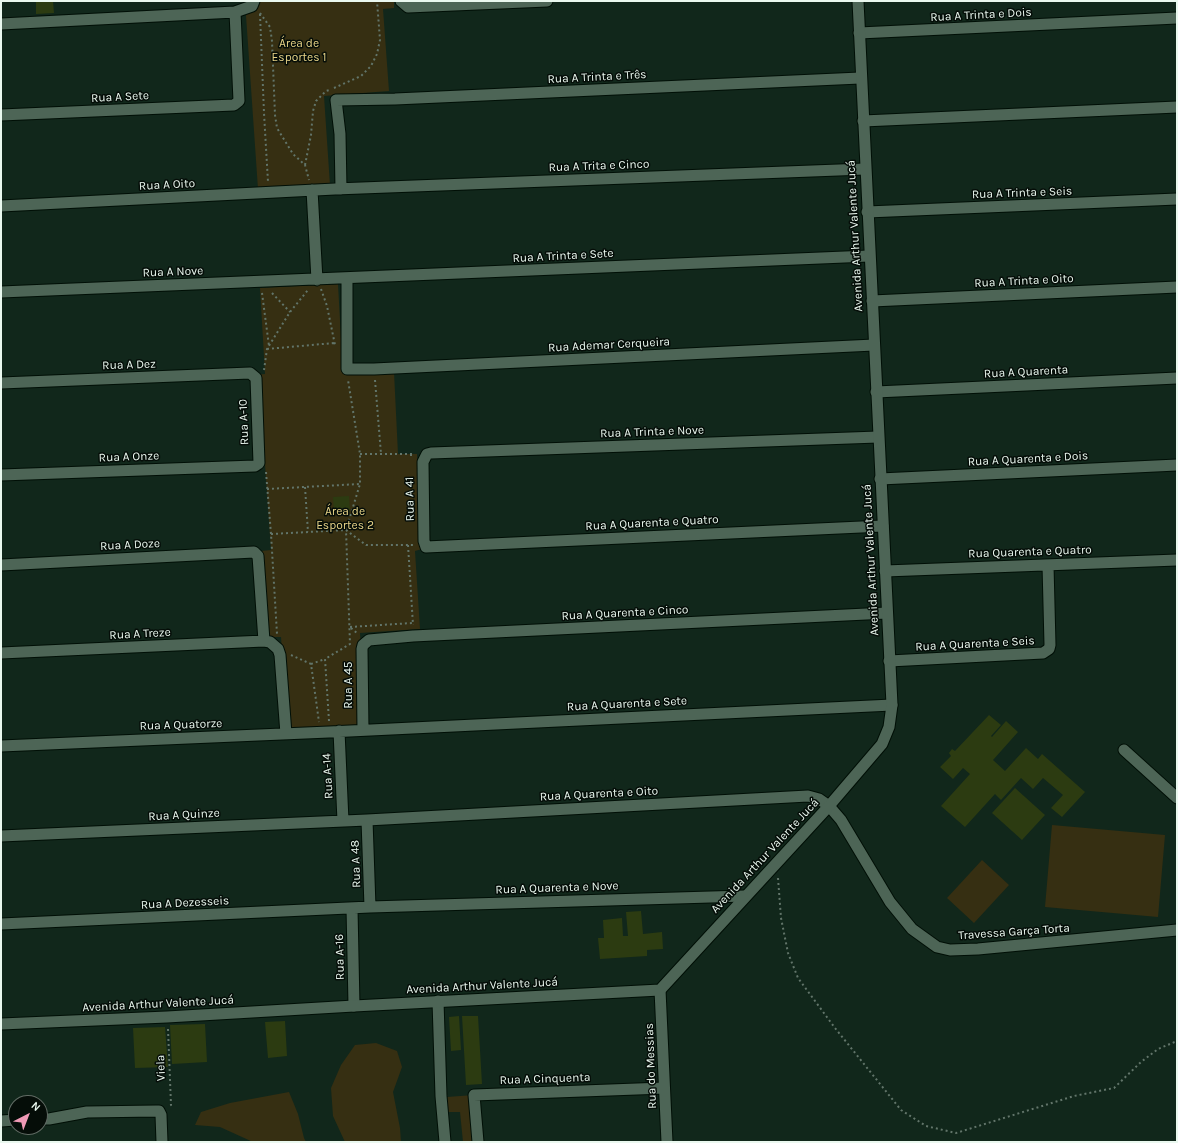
<!DOCTYPE html>
<meta charset="utf-8">
<style>
body{margin:0}
#map{position:relative;width:1178px;height:1143px;overflow:hidden;background:#11271b;font-family:Karla,sans-serif}
canvas{display:block}
.frame{position:absolute;inset:0;border:2px solid #eaf8ef;pointer-events:none}
.north{position:absolute;left:8px;top:1095px;width:40px;height:40px;box-sizing:border-box;background:#050d08;border:1px solid #616b64;border-radius:50%;rotate:42deg;font-size:11px;font-weight:700;line-height:16px;text-align:center;color:#eaf8ef}
.north::after{content:'';display:block;margin:auto;width:14px;height:18px;background:#f09ab6;clip-path:polygon(50% 0,100% 100%,50% 72%,0 100%)}
</style>
<div id="map">
<canvas width="1178" height="1143"></canvas>
<div class="frame"></div>
<div class="north">N</div>
</div>
<script>
const c = document.querySelector('canvas').getContext('2d');
c.lineJoin = 'round';
function fill(path, color) {
  c.fillStyle = color;
  c.fill(path, 'evenodd');
}
function poly(rows) {
  const path = new Path2D();
  for (const r of rows) {
    path.moveTo(r[0], r[1]);
    for (let i = 2; i < r.length; i += 2) path.lineTo(r[i], r[i + 1]);
  }
  return path;
}
function stroke(path, color, width, dash) {
  c.strokeStyle = color;
  c.lineWidth = width;
  c.lineCap = dash ? 'butt' : 'round';
  c.setLineDash(dash || []);
  c.stroke(path);
}
function write(font, color, halo, rows, align = 'center') {
  c.font = font + ' Karla,sans-serif';
  c.lineWidth = 3;
  c.setLineDash([]);
  c.textBaseline = 'middle';
  c.strokeStyle = halo;
  c.fillStyle = color;
  for (const [text, x, y, turn = 0] of rows) {
    c.save();
    c.translate(x, y);
    c.rotate((+turn || 0) * Math.PI / 180);
    c.textAlign = isNaN(turn) ? turn : align;
    if (halo) c.strokeText(text, 0, 0);
    c.fillText(text, 0, 0);
    c.restore();
  }
}
const green = poly([
 [245,1,394,1,394,8,383,9,389,91,324,96,330,185,258,189],
 [338,284,343,374,394,372,398,454,417,454,422,549,415,551,420,629,360,633,366,727,287,731,281,637,267,637,261,551,271,550,265,464,257,461,253,375,265,374,260,288],
 [1052,825,1165,835,1158,917,1045,907],
 [982,860,1009,885,974,923,947,898],
 [376,1043,397,1051,402,1067,393,1092,400,1128,401,1142,345,1142,333,1116,331,1088,341,1065,355,1045],
 [289,1092,298,1114,304,1138,306,1142,253,1142,220,1127,195,1125,201,1112,230,1103],
 [474,1095,477,1142,463,1142,460,1112,448,1112,447,1097]
]);
const building = poly([
 [36,1,53,1,54,13,36,14],
 [349,496,350,512,334,513,333,497],
 [989,715,1001,725,991,736,992,737,1006,721,1018,732,993,760,1005,771,1026,748,1038,759,1042,754,1085,792,1062,817,1051,808,1063,795,1043,778,1033,789,1021,778,1001,800,995,794,965,827,941,806,970,774,963,768,953,779,940,767,951,756,949,753,952,749,955,751],
 [1015,788,1045,815,1022,840,992,813],
 [641,911,643,934,662,932,663,949,647,950,647,956,600,959,598,938,604,938,603,920,622,918,623,936,628,936,626,912],
 [459,1016,461,1050,451,1051,449,1017],
 [462,1016,478,1016,482,1084,466,1085],
 [285,1021,287,1056,268,1058,265,1022],
 [205,1024,207,1062,172,1064,170,1025],
 [165,1027,168,1067,135,1068,133,1028]
]);
const path = poly([
 [260,13,270,27,272,41,275,115,277,128,293,154,305,165,309,180],
 [260,14,264,113,268,182],
 [334,88,361,76,371,66,377,54,380,40,377,1],
 [305,165,311,135,313,111,316,101,326,91,330,90],
 [321,289,327,306,335,345],
 [262,293,269,346],
 [272,293,290,312],
 [267,349,334,343],
 [264,370,267,349,290,312,308,290],
 [375,380,381,454],
 [360,454,412,454],
 [411,454,411,459],
 [266,472,271,534,277,634],
 [305,487,308,532],
 [267,489,360,484],
 [271,534,346,530,366,545,413,545],
 [408,545,413,625],
 [350,627,412,623],
 [351,628,358,634],
 [291,655,311,664,319,722],
 [311,664,325,659],
 [329,721,325,659,350,644,346,530,360,484,360,454,348,380],
 [778,878,781,918,788,953,798,978,835,1028,901,1110,926,1126,956,1133,1074,1096,1114,1088,1141,1062,1158,1049,1177,1041],
 [168,1029,171,1105,168,1107]
]);
const minor = poly([
 [401,1,408,7,547,1],
 [1,24,235,12],
 [859,33,1177,18],
 [1,115,234,105,239,101,235,12,252,6,254,1],
 [863,121,1177,107],
 [341,189,340,134,336,100,395,99,860,78],
 [312,190,317,280],
 [1,206,335,189,865,169],
 [867,212,1177,199],
 [347,279,347,369,374,369,874,345],
 [1,292,869,256],
 [872,301,1177,287],
 [1,383,250,373,256,378,259,463,258,464,255,466,1,475],
 [876,392,1177,378],
 [878,437,431,453,427,454,423,462,424,541,426,547,883,526],
 [880,479,1177,465],
 [1,565,254,552,258,556,264,641],
 [885,571,1177,560],
 [1,653,264,641,270,642,278,649,280,655,286,734],
 [889,661,1043,653,1049,649,1050,645,1048,565],
 [363,730,362,649,363,645,369,640,413,636,887,613],
 [339,731,343,821],
 [1,746,329,732,892,705],
 [1124,750,1177,798],
 [367,820,370,907],
 [1,836,367,820,808,796,819,799,829,806,841,820,890,902,912,929,937,947,950,950,978,949,1177,930],
 [352,908,354,1006],
 [1,924,370,907,745,896],
 [660,990,667,1142],
 [438,1001,441,1096,445,1142],
 [40,1119,49,1119,87,1112,156,1111,159,1111,161,1115,162,1142],
 [1,1121,16,1120],
 [478,1142,474,1095,664,1088]
]);
const tertiary = poly([
 [1,1024,167,1017,354,1006,660,990,829,806,882,744,889,727,892,705,858,1]
]);
const streetNames = [
 ["Rua A Trinta e Dois",981,15,-3],
 ["Rua A Trinta e Três",597,77,-3],
 ["Rua A Sete",120,97,-3],
 ["Rua A Trita e Cinco",599,166,-2],
 ["Rua A Oito",167,185,-3],
 ["Rua A Trinta e Seis",1022,193,-2],
 ["Avenida Arthur Valente Jucá",855,236,-93],
 ["Rua A Trinta e Sete",563,256,-3],
 ["Rua A Nove",173,272,-2],
 ["Rua A Trinta e Oito",1024,281,-3],
 ["Rua Ademar Cerqueira",609,345,-3],
 ["Rua A Dez",129,365,-2],
 ["Rua A Quarenta",1026,372,-3],
 ["Rua A-10",244,422,-92],
 ["Rua A Trinta e Nove",652,432,-2],
 ["Rua A Onze",129,457,-2],
 ["Rua A Quarenta e Dois",1028,459,-3],
 ["Rua A 41",410,499,-91],
 ["Rua A Quarenta e Quatro",652,523,-3],
 ["Rua A Doze",130,545,-3],
 ["Rua Quarenta e Quatro",1030,552,-2],
 ["Avenida Arthur Valente Jucá",871,560,-93],
 ["Rua A Quarenta e Cinco",625,613,-3],
 ["Rua A Treze",140,634,-3],
 ["Rua A Quarenta e Seis",975,644,-3],
 ["Rua A 45",349,685,-90],
 ["Rua A Quarenta e Sete",627,704,-3],
 ["Rua A Quatorze",181,725,-2],
 ["Rua A-14",328,776,-93],
 ["Rua A Quarenta e Oito",599,794,-3],
 ["Rua A Quinze",184,815,-3],
 ["Avenida Arthur Valente Jucá",765,856,-47],
 ["Rua A 48",356,864,-92],
 ["Rua A Quarenta e Nove",557,888,-2],
 ["Rua A Dezesseis",185,903,-3],
 ["Travessa Garça Torta",1014,932,-4],
 ["Rua A-16",340,957,-91],
 ["Avenida Arthur Valente Jucá",482,986,-3],
 ["Avenida Arthur Valente Jucá",158,1004,-3],
 ["Rua do Messias",651,1066,-92],
 ["Viela",161,1068,-92],
 ["Rua A Cinquenta",545,1079,-2]
];
const parkNames = [
 ["Área de",299,44],
 ["Esportes 1",299,58],
 ["Área de",345,512],
 ["Esportes 2",345,526]
];
fill(green, '#362f12');
fill(building, '#2c3b11');
stroke(minor, '#000f06', 13);
stroke(tertiary, '#000f06', 13);
stroke(path, '#62756a', 2, [2, 3]);
stroke(minor, '#4d6556', 11);
stroke(tertiary, '#4d6556', 11);
write('12px', '#eaf8ef', '#050d08', streetNames);
write('12px', '#e8d488', '#050d08', parkNames);
</script>
